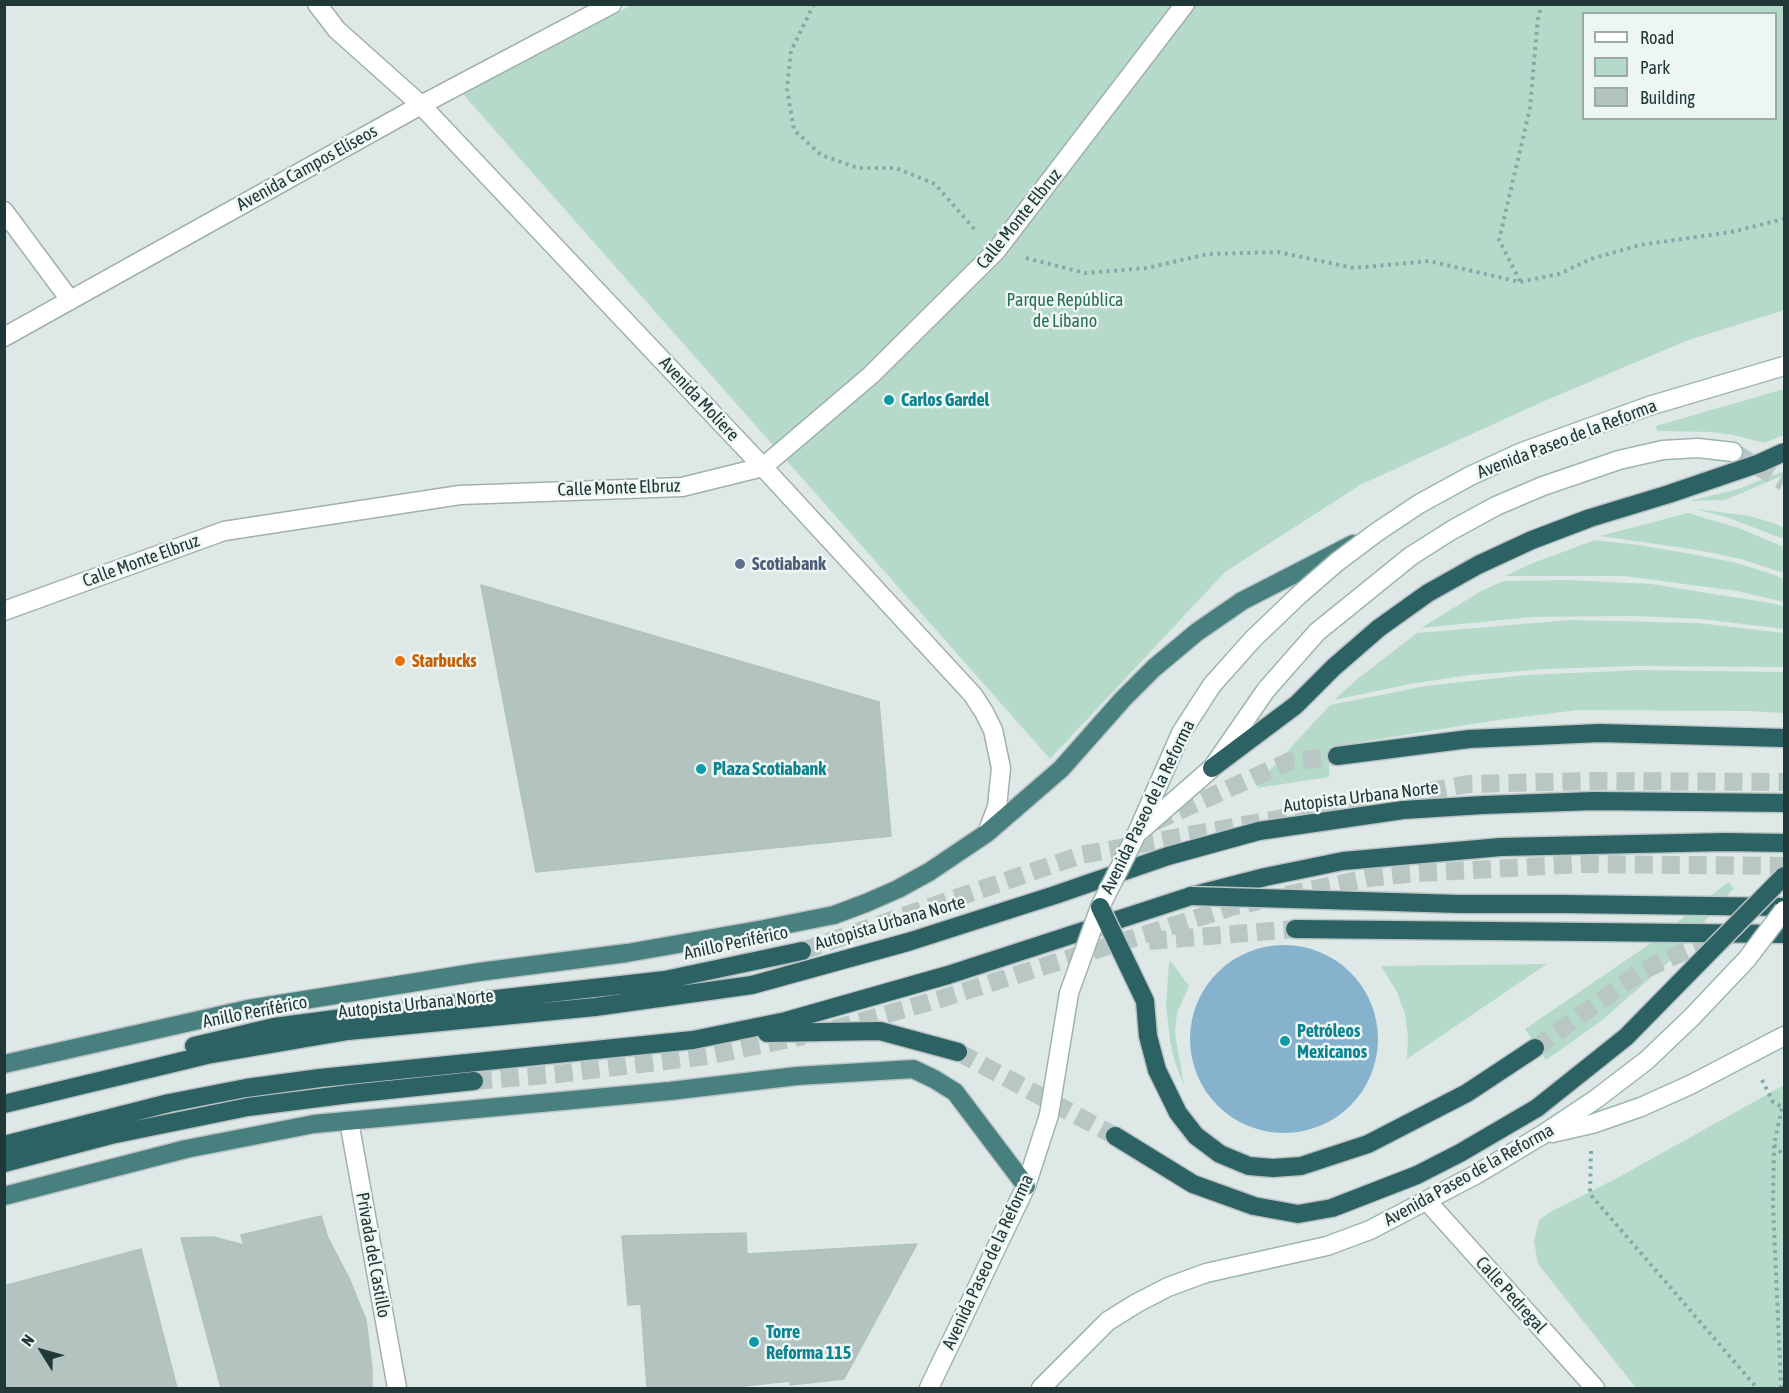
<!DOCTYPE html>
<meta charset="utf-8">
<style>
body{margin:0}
#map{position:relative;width:1789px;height:1393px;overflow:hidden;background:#dee9e7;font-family:"Asap Condensed",sans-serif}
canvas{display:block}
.frame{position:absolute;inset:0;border:6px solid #203837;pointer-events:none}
.legend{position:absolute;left:1582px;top:12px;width:195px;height:108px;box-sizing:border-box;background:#eef6f4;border:2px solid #9caaa8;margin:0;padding:8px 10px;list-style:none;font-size:18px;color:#203837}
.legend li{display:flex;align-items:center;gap:12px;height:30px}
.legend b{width:30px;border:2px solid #9caaa8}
.north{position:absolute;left:12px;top:1321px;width:60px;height:60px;-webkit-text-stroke:4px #eef6f4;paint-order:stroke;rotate:307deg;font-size:16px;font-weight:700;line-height:24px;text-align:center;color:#203837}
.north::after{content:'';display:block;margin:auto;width:21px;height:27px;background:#203837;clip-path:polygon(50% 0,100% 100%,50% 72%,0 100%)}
</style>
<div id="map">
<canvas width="1789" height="1393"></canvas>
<div class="frame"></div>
<ul class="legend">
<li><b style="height:8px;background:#fff"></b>Road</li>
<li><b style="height:16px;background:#b6dac9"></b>Park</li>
<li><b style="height:16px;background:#b3c4c0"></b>Building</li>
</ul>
<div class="north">N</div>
</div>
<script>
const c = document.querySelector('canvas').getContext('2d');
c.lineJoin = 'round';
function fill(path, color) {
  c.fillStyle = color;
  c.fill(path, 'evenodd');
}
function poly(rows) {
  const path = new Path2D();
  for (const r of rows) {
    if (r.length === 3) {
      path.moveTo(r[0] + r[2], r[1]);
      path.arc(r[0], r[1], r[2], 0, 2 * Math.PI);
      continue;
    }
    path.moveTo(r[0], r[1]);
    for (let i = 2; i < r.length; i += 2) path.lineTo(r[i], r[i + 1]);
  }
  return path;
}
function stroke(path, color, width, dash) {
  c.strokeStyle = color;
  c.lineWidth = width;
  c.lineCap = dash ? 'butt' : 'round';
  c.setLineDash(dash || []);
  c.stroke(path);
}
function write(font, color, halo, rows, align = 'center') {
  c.font = font + ' "Asap Condensed",sans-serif';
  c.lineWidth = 5;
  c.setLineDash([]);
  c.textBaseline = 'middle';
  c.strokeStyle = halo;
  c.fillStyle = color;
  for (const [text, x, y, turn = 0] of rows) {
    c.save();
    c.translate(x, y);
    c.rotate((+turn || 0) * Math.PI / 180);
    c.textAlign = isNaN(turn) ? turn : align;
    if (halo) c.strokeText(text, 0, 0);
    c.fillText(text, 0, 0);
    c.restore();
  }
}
const green = poly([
 [632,5,1784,5,1784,310,1686,341,1542,402,1360,485,1225,572,1050,759,462,93],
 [1584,14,1776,14,1776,118,1584,118],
 [1784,389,1784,435,1764,443,1733,435,1712,432,1657,431,1656,426],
 [1784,471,1784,475,1725,500,1689,501,1738,489],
 [1695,509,1750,516,1776,524,1784,528,1784,539,1726,517],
 [1688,513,1739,528,1784,547,1784,573,1741,559,1697,550,1600,536],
 [1595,540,1639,545,1691,554,1733,562,1772,574,1784,579,1784,602,1737,591,1624,576,1505,576,1533,563],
 [1567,580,1651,584,1770,603,1784,606,1784,629,1701,619,1634,616,1531,617,1421,628,1481,591,1503,581],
 [1570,620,1698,623,1784,633,1784,667,1634,666,1547,669,1469,675,1410,684,1334,700,1356,680,1417,633],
 [1640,670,1784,672,1784,713,1748,711,1578,710,1498,720,1329,747,1329,777,1257,788,1270,770,1330,705,1426,686,1526,675],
 [1728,882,1734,888,1672,959,1601,1021,1546,1060,1525,1029,1654,941],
 [1169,961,1173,964,1189,986,1177,1013,1175,1033,1184,1086,1174,1059,1170,1040,1166,1005],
 [1547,964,1407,1059,1408,1037,1405,1014,1397,992,1381,966],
 [1784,1085,1784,1388,1636,1388,1538,1264,1534,1241,1539,1220,1552,1211,1619,1177]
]);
const water = poly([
 [1284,1039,94]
]);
const building = poly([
 [481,585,879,702,891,836,536,872,481,585],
 [321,1216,328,1238,349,1278,366,1320,372,1368,372,1388,221,1388,181,1238,213,1237,244,1245,241,1235,321,1216],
 [746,1233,747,1254,917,1244,844,1379,790,1385,790,1381,724,1388,647,1388,641,1304,628,1305,622,1236,746,1233],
 [141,1249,177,1388,4,1388,4,1286,141,1249]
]);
const secondaryTunnel = poly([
 [1733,452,1784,482]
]);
const motorwayTunnel = poly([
 [1154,822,1288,762,1337,756],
 [1286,895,1368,878,1418,873,1582,864,1784,866],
 [1149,941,1295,929],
 [802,951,1081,855,1468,784,1591,781,1784,782],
 [834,1029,940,999,1232,907,1259,901],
 [1535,1048,1642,971,1696,946,1727,939],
 [958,1052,1115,1136],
 [474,1081,558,1074,707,1056,804,1036]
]);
const path = poly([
 [814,4,791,51,787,89,794,130,821,155,858,168,896,168,935,184,976,231],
 [1026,258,1085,273,1147,268,1208,254,1278,252,1354,268,1429,261,1520,282,1559,274,1591,259,1640,245,1731,232,1784,219],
 [1520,281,1499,240,1530,108,1538,17,1542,4],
 [1762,1080,1773,1102,1784,1108],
 [1774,1145,1784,1156],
 [1591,1151,1590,1194,1757,1388],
 [1781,1388,1773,1205,1774,1144,1782,1108]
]);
const minor = poly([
 [4,211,70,300],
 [4,611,224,531,460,495,682,487,763,467],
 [349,1121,397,1388],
 [1427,1201,1595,1388]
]);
const tertiary = poly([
 [317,4,337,30,421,105,763,467,973,695,984,712,993,730,1001,768,997,807,987,833],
 [4,337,421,105,612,4],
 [763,467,871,375,996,251,1185,4]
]);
const secondary = poly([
 [1411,556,1452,530,1496,506,1543,486,1619,460,1663,450,1698,448,1733,452],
 [1552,1133,1592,1124,1641,1107,1690,1085,1784,1036],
 [929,1388,1026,1186,1049,1115],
 [1041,1388,1108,1321,1137,1303,1168,1287,1206,1273,1327,1246,1370,1230,1477,1174,1542,1135,1596,1099,1647,1060]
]);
const trunk = poly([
 [4,1064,248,1009,479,972,627,953,764,929,834,915,866,903,898,889,929,872,987,833,1061,769,1123,699,1154,668,1197,632,1242,601,1353,544],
 [4,1196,186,1149,314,1124,670,1091,797,1076,913,1069,934,1079,955,1092,1026,1186]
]);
const motorway = poly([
 [1337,756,1469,739,1600,733,1784,738],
 [1564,904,1784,907],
 [1295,929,1784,934],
 [767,1033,880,1031,958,1052],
 [194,1046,274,1027,434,1006,665,980,802,951],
 [1157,1070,1178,1113,1196,1136,1220,1154,1249,1166,1273,1168,1301,1166,1368,1144,1467,1093,1535,1048],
 [4,1104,207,1055,348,1031,595,1007,752,985,908,942,1055,895,1168,856,1259,831,1403,810,1483,805,1594,801,1784,803],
 [1115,1136,1193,1184,1254,1206,1298,1214,1332,1208,1417,1175,1460,1153,1537,1108,1626,1037],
 [4,1145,169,1103,246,1088,320,1078,693,1040,786,1021,948,975,1191,896,1265,877,1343,861,1501,847,1725,842,1784,843],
 [4,1163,111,1135,248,1107,350,1094,474,1081]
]);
const secondaryBridge = poly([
 [1141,830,1212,768,1266,690,1317,632,1411,556],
 [1647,1060,1692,1017,1747,959,1784,910],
 [1049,1115,1069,993,1100,907,1137,833,1181,733,1212,685,1253,639,1299,595,1337,562,1377,532,1419,504,1470,476,1522,452,1649,406,1784,366]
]);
const motorwayBridge = poly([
 [1212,768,1296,705,1334,667,1379,628,1428,593,1478,565,1532,540,1590,518,1669,494,1760,463,1784,452],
 [1191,896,1459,904,1564,904],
 [1100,907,1145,1001,1148,1036,1157,1070],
 [1626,1037,1784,876]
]);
const markers = [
 [889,400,6,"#0f9aa8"],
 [740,564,6,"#5c6f8a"],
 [400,661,6,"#e8710a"],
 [701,769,6,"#0f9aa8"],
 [1285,1041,6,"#0f9aa8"],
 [754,1342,6,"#0f9aa8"]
];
const streetNames = [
 ["Avenida Campos Elíseos",307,168,-29],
 ["Calle Monte Elbruz",1019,219,-51],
 ["Avenida Moliere",699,399,47],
 ["Avenida Paseo de la Reforma",1567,439,-21],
 ["Calle Monte Elbruz",619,488,-2],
 ["Calle Monte Elbruz",141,561,-20],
 ["Autopista Urbana Norte",1361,797,-7],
 ["Avenida Paseo de la Reforma",1148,807,-64],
 ["Autopista Urbana Norte",890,923,-16],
 ["Anillo Periférico",736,943,-12],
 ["Autopista Urbana Norte",416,1004,-6],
 ["Anillo Periférico",255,1012,-11],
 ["Avenida Paseo de la Reforma",1469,1175,-29],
 ["Privada del Castillo",373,1255,80],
 ["Avenida Paseo de la Reforma",988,1262,-65],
 ["Calle Pedregal",1511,1295,48]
];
const parkNames = [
 ["Parque República",1065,300],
 ["de Líbano",1065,321]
];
const cultureNames = [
 ["Carlos Gardel",901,400],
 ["Plaza Scotiabank",713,769],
 ["Petróleos",1297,1031],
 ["Mexicanos",1297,1052],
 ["Torre",766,1332],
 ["Reforma 115",766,1353]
];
const serviceNames = [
 ["Scotiabank",752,564]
];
const foodNames = [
 ["Starbucks",412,661]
];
fill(green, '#b6dac9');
fill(water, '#86b2ce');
fill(building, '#b3c4c0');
stroke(building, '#b0c2bf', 1.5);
stroke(secondaryTunnel, '#b8c6c4', 18, [18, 9]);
stroke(motorwayTunnel, '#b8c6c4', 18, [18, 9]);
stroke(minor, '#a1b0af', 21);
stroke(tertiary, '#a1b0af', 21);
stroke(secondary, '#9db5b2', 21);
stroke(trunk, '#bcc3c3', 21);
stroke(motorway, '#bcc3c3', 21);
stroke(path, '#7faca9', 4, [3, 4.5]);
stroke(minor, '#fff', 18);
stroke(tertiary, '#fff', 18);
stroke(secondary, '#fff', 18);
stroke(trunk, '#488080', 18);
stroke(motorway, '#2c6264', 18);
stroke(secondaryBridge, '#9db5b2', 21, []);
stroke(motorwayBridge, '#bcc3c3', 21, []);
stroke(secondaryBridge, '#fff', 18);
stroke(motorwayBridge, '#2c6264', 18);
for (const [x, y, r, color] of markers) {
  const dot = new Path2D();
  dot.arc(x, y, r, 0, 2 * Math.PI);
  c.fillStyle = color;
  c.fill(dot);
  stroke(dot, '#eef6f4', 2);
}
write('18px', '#203837', '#eef6f4', streetNames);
write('18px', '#2b6e55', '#eef6f4', parkNames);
write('bold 18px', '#0d838f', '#eef6f4', cultureNames, 'left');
write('bold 18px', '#4e5e75', '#eef6f4', serviceNames, 'left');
write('bold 18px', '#c56008', '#eef6f4', foodNames, 'left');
</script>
